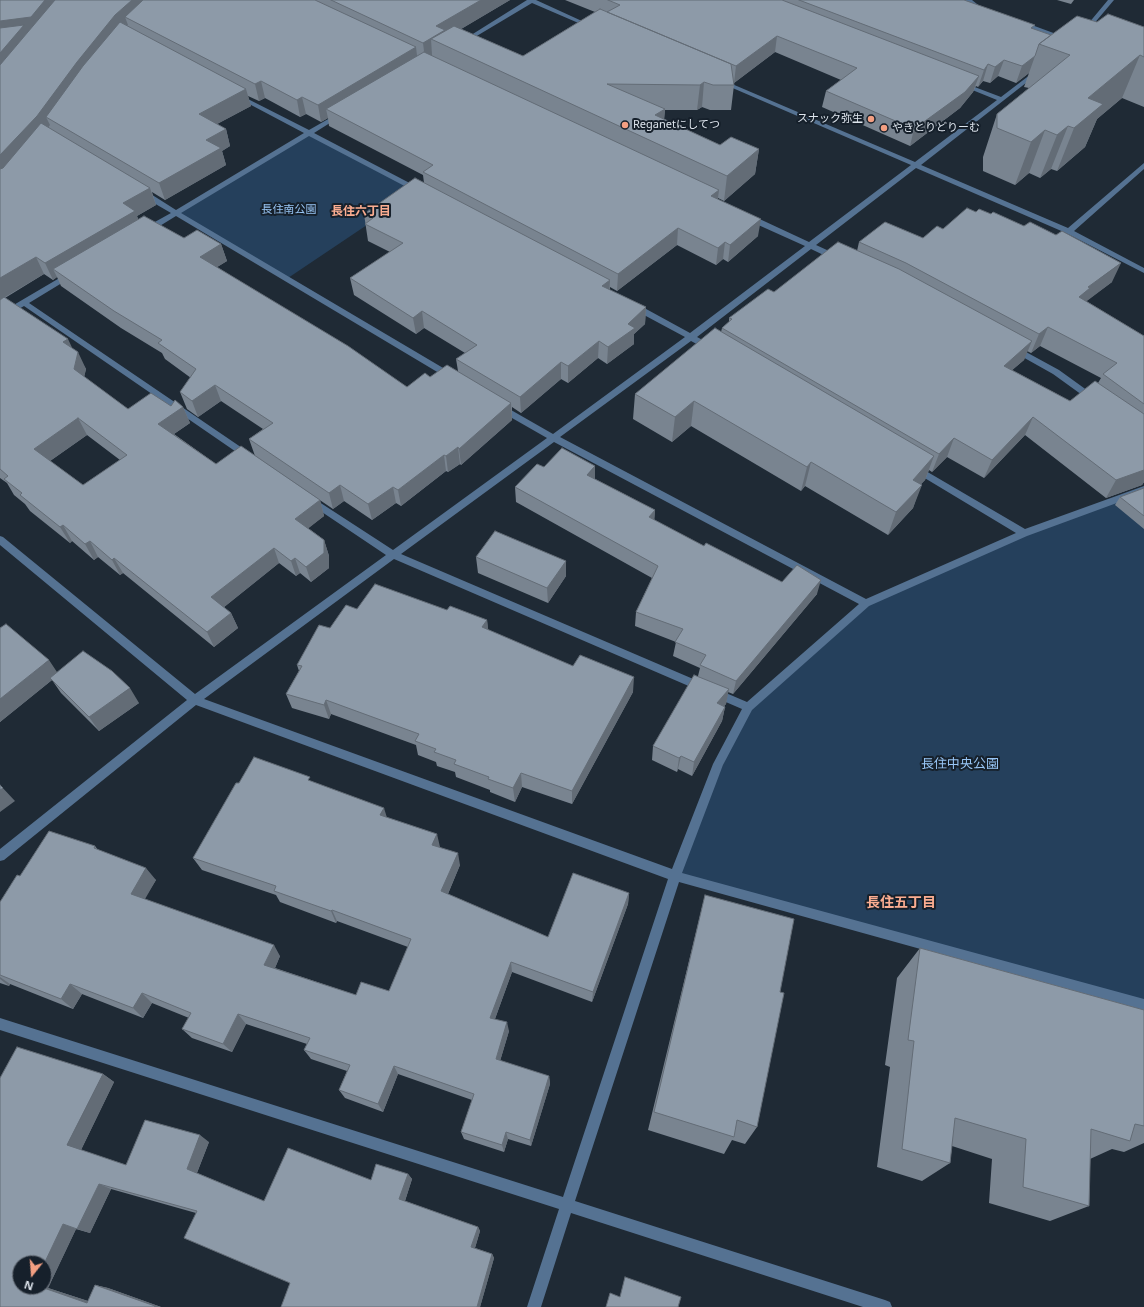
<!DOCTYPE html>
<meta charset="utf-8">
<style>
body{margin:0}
#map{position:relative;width:1144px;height:1307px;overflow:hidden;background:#1f2a35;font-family:"Noto Sans",sans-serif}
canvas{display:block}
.north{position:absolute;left:12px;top:1255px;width:40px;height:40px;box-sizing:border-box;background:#16202b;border:1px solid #666e78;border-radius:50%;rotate:197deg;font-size:11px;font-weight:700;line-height:16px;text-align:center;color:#dde4ec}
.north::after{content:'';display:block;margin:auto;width:14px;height:18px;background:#f39f82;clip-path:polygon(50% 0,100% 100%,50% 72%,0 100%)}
</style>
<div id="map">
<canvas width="1144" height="1307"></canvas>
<div class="north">N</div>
</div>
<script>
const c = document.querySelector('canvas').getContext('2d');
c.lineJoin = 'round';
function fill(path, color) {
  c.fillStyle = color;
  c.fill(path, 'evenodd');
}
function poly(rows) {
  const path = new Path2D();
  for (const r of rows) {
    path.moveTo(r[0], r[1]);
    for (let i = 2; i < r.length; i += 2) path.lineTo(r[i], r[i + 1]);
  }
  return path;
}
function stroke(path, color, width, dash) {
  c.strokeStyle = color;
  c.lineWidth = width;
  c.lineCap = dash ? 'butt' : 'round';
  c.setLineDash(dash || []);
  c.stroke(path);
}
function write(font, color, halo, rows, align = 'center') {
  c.font = font + ' "Noto Sans","Noto Sans JP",sans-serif';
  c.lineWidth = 4;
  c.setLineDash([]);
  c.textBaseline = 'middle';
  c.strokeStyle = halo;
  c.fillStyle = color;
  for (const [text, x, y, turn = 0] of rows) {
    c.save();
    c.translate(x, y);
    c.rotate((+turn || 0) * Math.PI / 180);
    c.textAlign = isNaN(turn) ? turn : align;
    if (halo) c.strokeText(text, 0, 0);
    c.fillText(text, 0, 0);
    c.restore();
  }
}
const green = poly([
 [308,134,419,190,288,278,176,213],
 [1144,489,1144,1005,675,876,748,707,866,603,1024,533]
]);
const minor = poly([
 [527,0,536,0,595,27,590,28,532,3,465,43,460,42,527,0],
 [965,0,972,0,982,8,977,9,965,0],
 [1108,0,1114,0,1087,32,1083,32,1083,30,1108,0],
 [1021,21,1067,38,1068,39,1063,40,1019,24,1018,23,1021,21],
 [1035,71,1040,72,921,165,1068,228,1144,163,1144,169,1074,231,1144,268,1144,273,1066,233,916,168,816,245,840,256,840,260,834,260,811,249,697,337,714,346,714,350,708,350,691,341,560,437,866,599,1016,533,913,471,912,469,913,467,919,467,1025,529,1144,486,1144,493,1027,536,869,606,752,710,723,765,682,873,1144,999,1144,1011,679,882,575,1201,885,1300,890,1302,892,1307,863,1307,571,1213,541,1307,527,1307,559,1209,0,1030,0,1018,563,1197,668,879,196,705,4,860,0,861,0,849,187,700,0,545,0,536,3,537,195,694,386,555,307,502,305,500,307,498,313,498,393,550,547,438,498,410,498,406,504,406,553,434,685,337,631,308,631,304,637,304,690,333,805,246,745,219,745,215,751,215,809,242,911,165,721,83,721,81,725,81,915,162,997,100,960,85,960,83,964,83,1001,97,1035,71],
 [554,442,859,604,747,702,401,554,554,442],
 [394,559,742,709,713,764,672,869,204,699,394,559],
 [236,95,240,95,309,130,337,114,341,114,341,116,314,133,423,190,416,192,309,136,181,213,455,375,455,379,449,379,176,216,150,232,144,232,144,228,171,213,140,195,140,191,146,191,176,210,304,133,236,97,236,95],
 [68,273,71,273,75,275,29,303,251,454,252,456,251,458,245,458,24,306,0,320,0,313,68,273],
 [1015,346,1059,370,1095,396,1095,400,1089,400,1053,374,1012,351,1012,347,1015,346]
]);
const wall = poly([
 [0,0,510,0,461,29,523,56,595,12,565,0,964,0,1033,29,1051,35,1097,22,1144,27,1144,107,1122,98,1097,119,1085,147,1057,171,1051,169,1040,178,1029,173,1015,185,983,171,983,157,997,114,1029,88,1024,87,1029,73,1016,83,998,76,990,83,983,81,978,87,976,86,973,92,960,108,910,146,822,107,826,91,841,80,775,52,734,83,734,85,731,110,710,110,702,107,697,110,665,110,664,119,720,145,759,149,755,174,724,201,718,198,718,199,758,236,728,262,723,259,716,265,677,245,617,291,610,287,610,290,646,307,645,324,634,334,634,344,607,364,598,358,568,383,561,379,521,413,512,407,512,420,461,465,460,464,448,472,446,471,401,506,396,503,372,520,344,501,333,509,255,456,249,439,263,429,221,401,198,417,187,409,180,392,191,378,165,359,162,353,121,328,61,286,57,277,53,280,44,274,5,298,73,349,86,369,84,377,128,409,171,406,183,407,190,423,174,434,216,464,320,500,324,516,308,528,324,540,329,556,329,568,311,582,300,573,296,576,279,563,224,607,231,613,238,628,214,647,123,573,120,575,98,557,94,560,72,541,70,543,30,511,25,504,14,495,7,483,0,478],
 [248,96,259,101,265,98,300,117,306,114,321,122,328,118,329,126,423,175,424,183,364,214,368,241,390,252,350,278,354,295,416,334,424,328,465,353,456,359,458,371,430,377,407,387,217,267,227,261,221,244,184,238,138,219,137,216,156,205,152,192,165,200,226,165,222,151,230,146,226,129,217,124,251,106],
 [87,435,120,460,83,485,50,461],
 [1057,0,1074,0,1071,4],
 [943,229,1112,282,1086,301,1144,336,1144,482,1142,485,1106,498,1025,435,984,478,947,457,932,472,929,470,925,480,921,484,913,508,888,535,805,486,801,491,691,426,672,442,633,419,635,394,721,332,722,328,729,322,729,318,774,292,857,251,859,242,923,238],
 [1040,346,1101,378,1098,383,1070,401,1012,370,1024,360,1027,351,1031,353],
 [544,467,595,479,655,510,654,520,704,546,782,582,817,594,733,694,728,692,726,704,724,706,725,707,722,721,692,776,678,769,677,772,652,760,653,746,698,676,700,668,673,656,676,642,635,626,636,612,652,578,516,502,515,487],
 [1144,488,1144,529,1115,505,1120,497],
 [476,557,566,561,566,576,548,603,478,573],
 [357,609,447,610,487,620,488,630,633,692,572,804,522,787,515,802,490,792,490,790,456,777,455,772,437,766,436,762,418,755,416,745,331,714,329,719,292,708,286,694,299,671,297,665,330,628],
 [0,628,57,673,139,703,99,731,61,693,52,680,0,722],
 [311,781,387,818,440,847,439,847,460,865,448,894,548,937,629,893,628,904,592,1002,512,972,495,1019,509,1031,500,1061,549,1076,550,1084,531,1146,508,1139,504,1152,464,1139,461,1132,472,1100,398,1074,383,1112,345,1098,339,1090,347,1071,311,1059,304,1050,307,1044,246,1024,232,1052,192,1038,182,1029,189,1018,152,1003,143,1018,82,994,73,1009,10,984,9,986,0,983,0,902,20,876,95,846,98,850,156,880,144,899,280,956,275,968,356,995,389,991,408,947,337,921,336,923,280,902,276,895,202,870,193,858,239,783],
 [705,895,780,992,757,1127,745,1144,732,1140,724,1154,648,1130,698,924],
 [920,948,1144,1010,1144,1143,1124,1152,1112,1149,1090,1159,1089,1206,1050,1221,989,1203,992,1159,952,1146,950,1163,922,1181,877,1167,890,1067,885,1065,897,978],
 [103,1074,114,1082,81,1150,126,1165,209,1142,197,1173,264,1201,408,1174,412,1179,405,1201,478,1227,480,1231,475,1248,492,1254,494,1258,480,1307,282,1307,290,1283,196,1213,111,1189,90,1233,76,1229,48,1288,88,1301,95,1285,108,1288,161,1307,0,1307]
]);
const shadedWall = poly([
 [45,0,65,0,0,79,0,21],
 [132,0,146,0,125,17,128,25,121,32,46,117,50,125,44,133,0,181,0,155,115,15],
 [481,0,510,0,446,38,431,39,432,55,425,59,423,43,436,26],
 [777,36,775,52,734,83,736,66],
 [416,47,418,64,326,109,328,118,321,122,318,105],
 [1140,55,1122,98,1097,119,1085,147,1057,171,1074,128,1088,98],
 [1035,56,1029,73,1016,83,1022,66],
 [1004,60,998,76,990,83,995,67],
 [988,64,983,81,978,87,984,70],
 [979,76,973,92,960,108,910,146,914,129],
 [261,81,265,98,259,101,255,84],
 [704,82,702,107,697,110,700,85],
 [246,89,251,106,204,131,199,114],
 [302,97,306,114,300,117,297,100],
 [665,109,663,134,655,115],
 [1068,126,1051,169,1040,178,1057,135],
 [226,129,230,146,222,151,226,165,165,200,159,183,206,140],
 [1045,130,1029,173,1015,185,1031,142],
 [759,149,755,174,724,201,727,176],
 [150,188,156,205,137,216,142,228,53,269,57,277,53,280,45,263,123,203],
 [719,190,717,206,711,196],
 [761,219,758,236,728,262,730,245],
 [678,228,677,245,617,291,618,274],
 [725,242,723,259,716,265,718,248],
 [221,244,227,261,206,274,200,257],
 [36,257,44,274,0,300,0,312,0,278],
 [1121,263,1112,282,1083,304,1079,297,1088,287],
 [610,280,609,297,602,286],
 [646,307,645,324,634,334,634,344,607,364,608,347,628,324],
 [422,311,424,328,416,334,413,318],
 [1048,327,1040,346,1031,353,1039,334],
 [68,339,76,356,63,342],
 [599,341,598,358,568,383,568,366],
 [1032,341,1024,360,996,384,1004,366],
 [78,352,86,369,82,386,74,369],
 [561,362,561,379,521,413,520,397],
 [215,385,221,401,198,417,192,401],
 [694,401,691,426,672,442,675,417],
 [511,403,512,420,461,465,459,449],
 [183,407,190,423,165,440,158,424],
 [1033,417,1025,435,984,478,992,460],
 [78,418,87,435,43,466,34,449],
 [954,438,947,457,932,472,939,454],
 [458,447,460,464,448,472,446,456],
 [444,455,446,471,401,506,398,490],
 [934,456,925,480,904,503,913,480],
 [811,462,805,486,801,491,807,467],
 [595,466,595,481,587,475],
 [1144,467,1144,482,1142,485,1106,498,1116,480],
 [340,485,344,501,333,509,329,493],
 [922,485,913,508,888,535,896,512],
 [393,487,396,503,372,520,368,504],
 [320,500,324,516,300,535,295,519],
 [655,510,654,526,649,517],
 [63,525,72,541,70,543,60,527],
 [324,540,329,556,329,568,311,582,306,567],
 [90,541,98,557,94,560,85,544],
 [274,548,279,563,218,612,211,597],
 [114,558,123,573,120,575,112,560],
 [295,558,300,573,296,576,291,561],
 [566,561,566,576,548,603,547,588],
 [821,580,817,594,733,694,736,681],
 [231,613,238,628,214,647,207,632],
 [487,620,489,636,482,627],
 [49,660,59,675,50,678,52,680,0,722,0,699],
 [634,677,633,692,572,804,572,791],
 [130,688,139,703,99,731,89,717],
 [729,689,726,704,714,718,717,703],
 [326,700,331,714,329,719,324,705],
 [725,707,722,721,692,776,694,762],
 [681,756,678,769,677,772,679,758],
 [521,773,522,787,515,802,513,788],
 [0,785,15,801,0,812],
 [384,808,388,821,380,815],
 [437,834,440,847,435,857,432,845],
 [458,853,460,865,444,903,441,891],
 [146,868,156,880,141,906,131,894],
 [629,893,628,904,592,1002,593,992],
 [332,910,337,921,336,923,331,911],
 [274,945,280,956,272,975,264,965],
 [511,962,512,972,492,1027,490,1018],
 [0,977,10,984,9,986,0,979],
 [70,984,82,994,73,1009,61,999],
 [142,993,152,1003,143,1018,133,1008],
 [238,1014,246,1024,232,1052,223,1044],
 [507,1022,509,1031,498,1068,496,1059],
 [394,1066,398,1074,383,1112,378,1104],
 [103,1074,114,1082,80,1152,67,1145],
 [549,1076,550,1084,531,1146,530,1140],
 [506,1132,508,1139,504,1152,502,1145],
 [200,1135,209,1142,196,1175,187,1169],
 [408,1174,412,1179,404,1204,399,1199],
 [99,1184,111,1189,90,1233,77,1229],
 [63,1224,76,1229,48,1288,100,1305,87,1303,41,1287,44,1287,44,1264],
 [478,1227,480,1231,474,1251,471,1247],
 [492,1254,494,1258,480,1307,477,1307],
 [95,1285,108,1288,161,1307,154,1307]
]);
const building = poly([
 [0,0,45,0,31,17,0,21,0,0],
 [55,0,132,0,115,15,77,62,37,116,0,155,0,65,55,0],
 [143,0,315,0,416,47,318,105,302,97,297,100,261,81,255,84,125,17,143,0],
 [331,0,481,0,436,26,445,30,423,43,331,0],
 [608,0,782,0,979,76,965,92,914,129,826,91,857,68,777,36,736,66,607,12,620,5,608,0],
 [799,0,964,0,1035,25,1031,28,1051,35,1039,44,1035,56,1022,66,1004,60,995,67,988,64,984,70,799,0],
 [600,9,731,64,734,85,713,85,704,82,700,85,607,84,665,109,655,115,720,145,731,137,759,149,727,176,431,39,454,26,523,56,600,9],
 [1108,14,1144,27,1144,57,1140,55,1088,98,1103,104,1074,128,1068,126,1057,135,1045,130,1031,142,997,128,997,114,1070,55,1039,44,1077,16,1097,22,1108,14],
 [120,22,246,89,199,114,226,129,206,140,221,148,159,183,46,117,83,66,120,22],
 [24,25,0,53,0,28,24,25],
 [424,52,719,190,711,196,761,219,730,245,725,242,718,248,678,228,618,274,423,172,433,165,326,109,424,52],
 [41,123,150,188,123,203,135,211,45,263,36,257,0,278,0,169,3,168,41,123],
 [415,178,610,280,602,286,646,307,628,324,635,328,608,347,599,341,568,366,561,362,520,397,456,359,477,345,422,311,413,318,350,278,403,243,365,224,373,218,364,214,415,178],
 [967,208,976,212,979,209,991,214,993,212,1024,226,1030,222,1056,235,1062,231,1121,263,1088,287,1090,288,1079,297,1144,336,1144,404,1103,374,1117,363,1048,327,1039,334,906,263,859,242,885,222,923,238,937,226,943,229,967,208],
 [144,216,184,238,197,230,221,244,200,257,348,346,407,387,425,373,430,377,447,365,511,403,459,449,458,447,446,456,444,455,398,490,393,487,368,504,340,485,329,493,249,439,273,423,215,385,192,401,180,392,196,369,158,343,162,340,114,311,53,269,144,216],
 [838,242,899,269,1032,341,1004,366,1070,401,1095,381,1144,414,1144,470,1116,480,1033,417,992,460,954,438,939,454,722,328,732,319,729,318,768,289,774,292,838,242],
 [4,297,68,339,63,342,78,352,74,369,128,409,151,393,171,406,175,400,183,407,158,424,216,464,241,446,320,500,295,519,324,540,324,553,306,567,295,558,291,561,274,548,211,597,231,613,207,632,114,558,112,560,90,541,85,544,63,525,60,527,20,495,22,493,4,479,8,476,0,469,0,300,4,297],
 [78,418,127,455,83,485,34,449,78,418],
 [715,328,934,456,913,480,922,485,896,512,811,462,807,467,694,401,675,417,635,394,715,328],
 [562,448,595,466,587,475,655,510,649,517,704,546,706,543,782,582,797,565,821,580,736,681,700,665,706,655,675,642,683,629,636,612,658,566,515,487,537,464,544,467,562,448],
 [1144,488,1144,516,1120,497,1144,488],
 [495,531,566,561,547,588,476,557,495,531],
 [375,584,447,610,450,606,487,620,482,627,573,666,580,655,634,677,572,791,521,773,513,788,488,779,489,777,454,764,456,760,434,752,436,749,415,741,419,734,326,700,324,705,286,694,302,666,297,665,319,625,330,628,346,605,357,609,375,584],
 [6,624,49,660,0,699,0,628,6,624],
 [83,651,112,671,130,688,89,717,50,678,83,651],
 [694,675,729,689,717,703,725,707,694,762,681,756,679,758,653,746,694,675],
 [254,757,310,777,308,780,384,808,380,815,437,834,432,845,458,853,441,891,548,937,573,873,629,893,593,992,511,962,490,1018,507,1022,496,1059,549,1076,530,1140,506,1132,502,1145,461,1132,474,1094,394,1066,378,1104,339,1090,350,1065,304,1050,310,1038,238,1014,223,1044,182,1029,191,1013,142,993,133,1008,70,984,61,999,0,975,0,902,17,875,20,876,49,831,95,846,94,848,146,868,131,894,274,945,264,965,356,995,361,982,389,991,411,939,332,910,331,911,274,891,276,886,193,858,236,783,239,783,254,757],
 [0,785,3,788,0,790,0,785],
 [705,895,794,919,780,992,784,993,757,1127,737,1120,734,1137,654,1112,705,895],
 [920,948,1144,1010,1144,1126,1135,1124,1130,1141,1091,1129,1089,1206,1023,1187,1026,1139,955,1118,950,1163,902,1149,914,1041,908,1040,920,948],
 [17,1047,103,1074,67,1145,126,1165,145,1120,200,1135,187,1169,264,1201,288,1148,371,1180,376,1164,408,1174,399,1199,478,1227,471,1247,492,1254,477,1307,281,1307,290,1283,184,1238,197,1211,99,1184,77,1229,63,1224,44,1264,20,1263,20,1287,41,1287,87,1303,95,1285,155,1306,154,1307,0,1307,0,1078,17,1047],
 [625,1277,681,1297,678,1307,606,1307,610,1293,620,1297,625,1277]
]);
const markers = [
 [871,119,4,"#f39f82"],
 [625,125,4,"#f39f82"],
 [884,128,4,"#f39f82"]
];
const farPoinames = [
 ["スナック弥生",863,119,"right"],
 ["Reganetにしてつ",633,125],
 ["やきとりどりーむ",892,128]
];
const farParknames = [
 ["長住南公園",289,210]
];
const farNeighbourhoodnames = [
 ["長住六丁目",361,212]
];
const parkNames = [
 ["長住中央公園",960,764]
];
const neighbourhoodNames = [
 ["長住五丁目",901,903]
];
fill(green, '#25405c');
fill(minor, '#557292');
fill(wall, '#798490');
fill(shadedWall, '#636c76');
fill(building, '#8d9aa8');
stroke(building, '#636c76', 1);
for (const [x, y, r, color] of markers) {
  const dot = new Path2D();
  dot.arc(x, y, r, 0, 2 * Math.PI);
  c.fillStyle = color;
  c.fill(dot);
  stroke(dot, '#16202b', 1.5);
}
write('11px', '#dde4ec', '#16202b', farPoinames, 'left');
write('11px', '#98c5f4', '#16202b', farParknames);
write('bold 12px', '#fbad91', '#16202b', farNeighbourhoodnames);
write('13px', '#98c5f4', '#16202b', parkNames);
write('bold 14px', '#fbad91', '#16202b', neighbourhoodNames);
</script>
